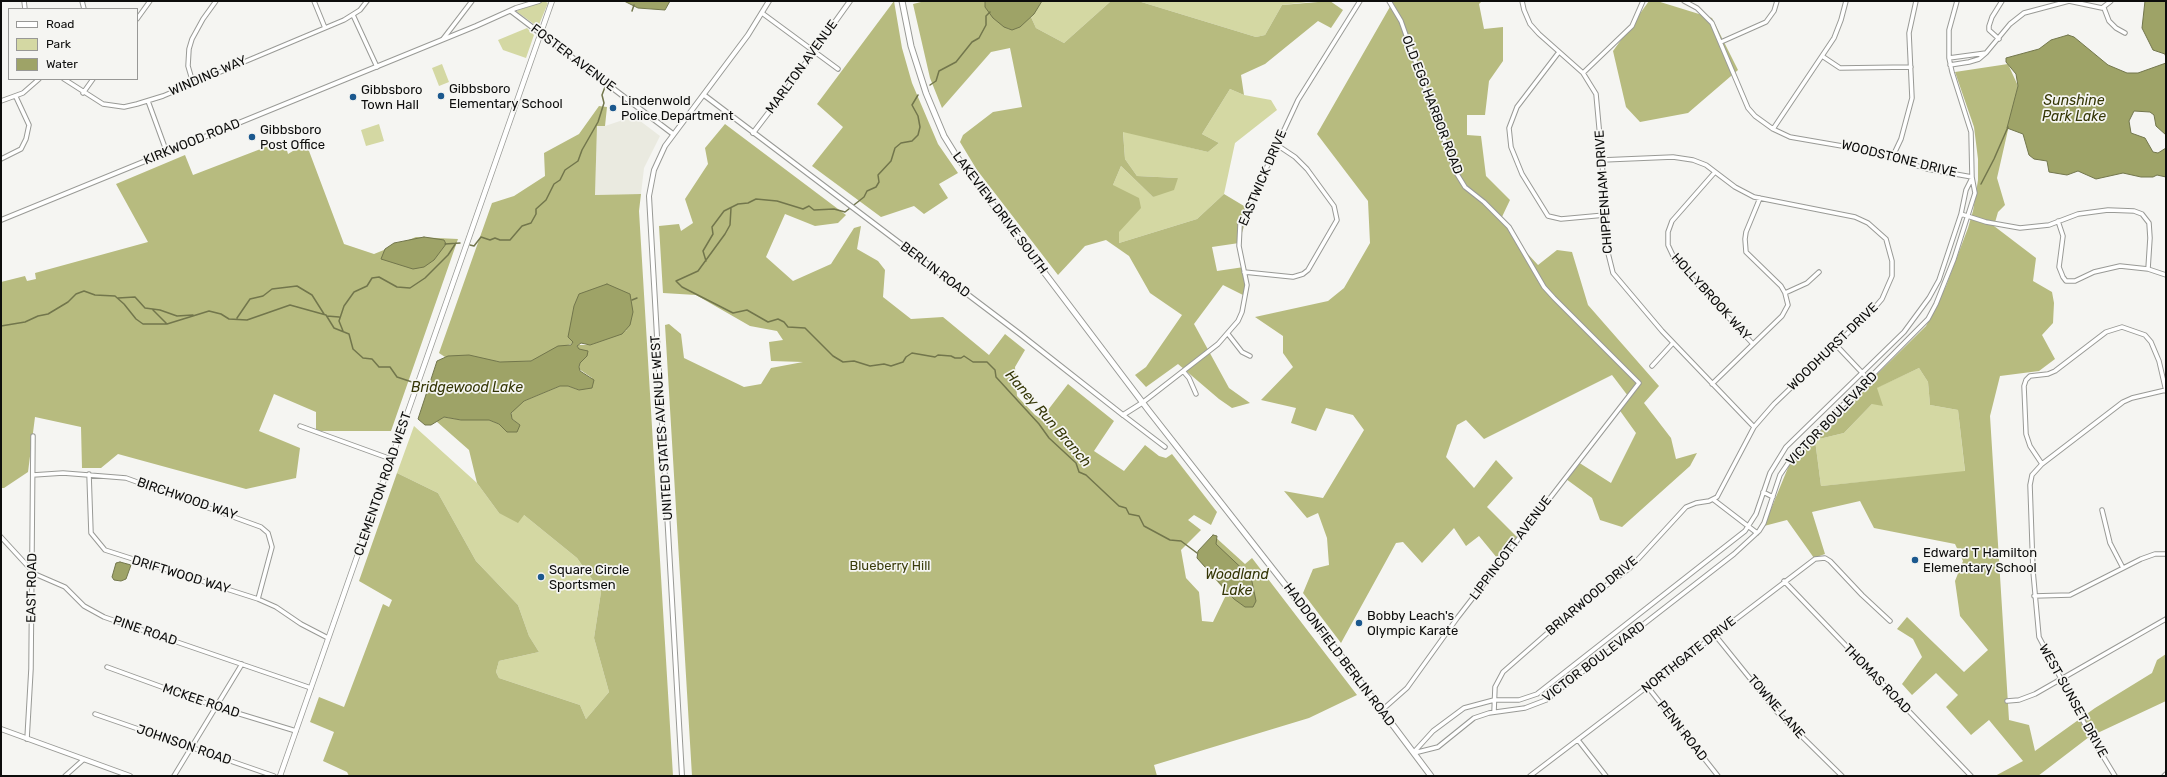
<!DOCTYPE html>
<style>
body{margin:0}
#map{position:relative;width:2167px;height:777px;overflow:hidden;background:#f5f5f2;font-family:Rubik,sans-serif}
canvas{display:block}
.frame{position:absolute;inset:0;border:2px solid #0d0d0c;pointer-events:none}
.legend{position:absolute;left:8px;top:8px;width:130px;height:72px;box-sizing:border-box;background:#f5f5f2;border:1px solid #989896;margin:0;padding:5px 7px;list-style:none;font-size:12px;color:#0d0d0c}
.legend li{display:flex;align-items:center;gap:8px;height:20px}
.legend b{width:20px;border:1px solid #989896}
</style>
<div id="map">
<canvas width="2167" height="777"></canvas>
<div class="frame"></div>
<ul class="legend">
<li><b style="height:5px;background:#fff"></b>Road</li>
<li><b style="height:11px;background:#d4d8a3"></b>Park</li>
<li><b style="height:11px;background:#9ea367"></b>Water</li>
</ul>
</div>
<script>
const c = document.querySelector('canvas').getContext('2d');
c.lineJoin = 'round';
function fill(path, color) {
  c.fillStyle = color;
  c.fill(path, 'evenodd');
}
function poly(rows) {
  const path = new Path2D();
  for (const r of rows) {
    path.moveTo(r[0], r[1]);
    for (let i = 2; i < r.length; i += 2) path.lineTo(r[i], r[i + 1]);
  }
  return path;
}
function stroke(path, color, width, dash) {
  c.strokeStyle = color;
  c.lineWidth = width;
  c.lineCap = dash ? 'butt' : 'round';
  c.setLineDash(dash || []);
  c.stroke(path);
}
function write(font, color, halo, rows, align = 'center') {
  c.font = font + ' Rubik,sans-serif';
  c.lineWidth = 3.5;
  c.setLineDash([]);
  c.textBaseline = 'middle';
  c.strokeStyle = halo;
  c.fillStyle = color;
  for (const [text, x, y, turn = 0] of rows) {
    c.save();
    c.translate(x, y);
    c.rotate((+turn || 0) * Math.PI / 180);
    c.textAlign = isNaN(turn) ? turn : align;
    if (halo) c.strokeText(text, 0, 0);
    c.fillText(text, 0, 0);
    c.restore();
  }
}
const built = poly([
 [627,111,660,136,644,168,641,194,595,195,597,125,605,126,620,121]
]);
const green = poly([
 [544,1,548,3,538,27,516,11],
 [1042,1,1111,1,1064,43,1036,28,1031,17],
 [1138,1,1318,1,1282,5,1265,35,1256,37],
 [527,28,534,35,526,58,503,50,498,40],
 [442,64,449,82,439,86,432,68],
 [1230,89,1244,95,1271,100,1277,110,1235,143,1224,194,1197,219,1119,243,1113,185,1121,166,1153,197,1178,178,1137,176,1125,159,1123,131,1208,152,1219,143,1202,134],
 [379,124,384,141,366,146,361,130],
 [1919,368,1928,382,1930,405,1958,410,1965,472,1821,486,1815,440,1844,433,1872,404,1876,388],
 [414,426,477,483,499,513,524,515,577,558,601,592,594,638,609,692,586,719,580,705,499,678,496,672,499,661,539,652,529,636,518,605,476,561,438,493,397,473]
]);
const forest = poly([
 [894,1,902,48,912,83,938,144,958,173,939,184,948,198,924,214,914,206,881,217,812,166,843,127,817,104],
 [925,1,986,1,1008,29,1031,17,1036,28,1064,43,1111,1,1138,1,1256,37,1265,35,1282,5,1330,1,1343,10,1331,28,1318,21,1265,64,1241,75,1244,95,1230,89,1202,134,1219,143,1208,152,1123,132,1125,159,1137,176,1178,178,1174,190,1153,197,1121,166,1113,185,1139,198,1141,208,1119,232,1119,243,1197,219,1224,194,1249,209,1239,243,1212,247,1217,271,1244,267,1247,297,1223,285,1194,324,1229,388,1250,403,1232,408,1219,399,1178,364,1146,387,1135,375,1146,367,1182,315,1150,293,1129,256,1106,240,1085,246,1058,275,977,170,960,142,963,135,993,112,1022,107,1010,48,991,52,942,108,930,78,913,4],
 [1390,1,1482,1,1479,4,1484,29,1503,27,1503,61,1489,81,1485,115,1467,115,1467,135,1481,136,1486,176,1510,200,1501,219,1526,252,1538,265,1557,250,1572,252,1588,305,1659,386,1644,403,1671,438,1676,459,1697,453,1690,466,1622,527,1600,520,1592,498,1566,479,1578,462,1611,483,1636,433,1618,408,1628,396,1612,375,1484,439,1466,420,1457,425,1446,457,1474,488,1496,460,1513,478,1487,507,1520,540,1502,564,1479,536,1466,546,1454,528,1422,563,1403,542,1396,543,1341,643,1303,593,1313,569,1329,565,1327,538,1318,513,1307,518,1284,491,1323,498,1364,430,1353,415,1326,408,1316,431,1291,423,1296,408,1261,400,1293,367,1283,353,1283,336,1255,317,1328,301,1344,288,1370,243,1368,201,1317,134,1391,5],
 [1649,1,1657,1,1712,18,1738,70,1688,113,1640,122,1626,107,1613,51],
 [2008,64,2018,86,1997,178,2005,205,1998,212,1994,226,2036,258,2033,281,2052,292,2054,303,2053,323,2042,335,2055,359,2039,371,2000,376,1990,416,2009,720,2029,725,2035,751,2095,708,2152,673,2157,660,2166,654,2166,701,2089,737,2038,776,1995,776,2023,761,1989,720,1971,735,1946,707,1958,695,1936,673,1912,695,1902,684,1922,657,1913,639,1897,629,1907,617,1964,672,1988,650,1960,616,1955,581,1963,561,1955,544,1874,528,1860,501,1812,512,1825,554,1814,558,1787,520,1764,526,1792,458,1926,326,1946,286,1968,228,1973,211,1978,180,1978,159,1974,127,1955,72],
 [1919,368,1928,382,1930,405,1958,410,1965,471,1821,486,1815,440,1844,433,1872,404,1883,406,1877,388],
 [599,106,607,107,605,126,597,126,595,195,641,194,639,211,673,776,349,776,347,772,323,761,334,732,310,722,319,697,344,707,383,604,389,607,392,600,359,581,397,473,438,493,476,561,518,605,529,636,539,652,499,661,496,672,499,678,580,705,586,719,609,692,594,638,601,592,577,558,524,515,518,523,499,513,477,483,469,450,436,421,444,417,461,420,489,420,499,424,507,432,520,425,512,419,511,415,514,408,524,401,560,386,568,386,579,390,592,378,579,369,580,363,587,356,578,349,578,345,590,345,627,330,573,343,531,361,512,363,445,357,439,353,492,203,514,196,545,176,544,153,579,134],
 [725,124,846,215,838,223,815,226,785,214,766,257,793,281,831,264,854,228,861,226,857,249,878,261,885,270,883,297,911,319,943,317,989,355,1005,334,1025,350,1015,367,1017,396,1035,415,1041,419,1068,384,1114,421,1094,451,1124,471,1145,445,1159,456,1166,458,1172,454,1217,512,1211,525,1194,515,1188,520,1201,530,1181,550,1186,578,1199,592,1202,621,1213,622,1227,593,1197,558,1213,535,1245,564,1252,558,1357,695,1309,718,1154,765,1157,776,692,776,665,325,669,324,681,334,684,358,744,387,761,384,771,368,803,362,771,361,769,342,783,340,777,331,750,326,696,295,663,293,659,226,679,224,681,231,693,223,685,199,708,164,705,148],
 [284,140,288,154,306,143,344,244,374,254,416,237,458,239,391,431,316,431,316,412,274,394,259,431,300,448,296,478,246,489,118,454,101,468,82,468,81,427,35,417,28,472,4,488,1,488,1,282,25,276,27,281,36,279,35,273,148,242,116,184,185,155,193,175]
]);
const water = poly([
 [624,1,670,1,665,10,638,8,624,1],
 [985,1,1042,1,1034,14,1020,27,1012,30,1004,27,993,18,985,7,985,1],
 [2145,1,2166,1,2166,58,2165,54,2153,50,2142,28,2145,1],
 [2068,35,2074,37,2108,65,2127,73,2138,73,2166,63,2166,135,2156,126,2154,115,2150,112,2134,111,2129,121,2131,133,2145,138,2153,152,2158,153,2166,148,2166,177,2157,175,2153,177,2141,177,2123,173,2096,179,2078,171,2067,175,2049,172,2047,161,2034,159,2029,155,2023,134,2007,128,2018,86,2016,74,2006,62,2006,58,2039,49,2051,40,2068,35],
 [424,237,444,240,446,244,434,260,424,267,413,269,381,259,385,249,394,243,424,237],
 [607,284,630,294,633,312,630,325,622,334,590,345,581,343,577,346,579,349,588,351,587,356,580,363,579,367,580,371,594,380,592,388,579,390,568,386,560,386,524,401,511,413,512,419,520,425,517,432,507,432,499,424,489,420,461,420,444,417,431,425,425,425,418,419,437,361,448,356,469,355,500,362,531,361,558,346,571,345,573,342,568,337,574,306,579,294,607,284],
 [1213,535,1217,536,1216,544,1251,577,1256,601,1253,607,1245,607,1234,599,1197,558,1198,551,1213,535],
 [120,562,131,565,126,579,121,581,114,580,112,577,116,563,120,562]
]);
const stream = poly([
 [632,11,634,5],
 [930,85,936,81,939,71,956,62,972,42,979,38,986,25,986,16,990,12],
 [1981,184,1994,159,2008,127],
 [731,208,730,225,725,234,698,271,676,281,682,287,733,313,747,310,768,322,778,319,784,322,788,327,805,328,833,356,843,362,854,361,870,366,884,364,891,366,903,362,906,357,912,353,935,357,938,355,951,356,955,358,961,358,964,356,973,362,987,362,995,370,996,377,1039,424,1049,438,1076,463,1079,472,1086,475,1119,506,1126,508,1129,514,1139,516,1144,526,1170,540,1181,541,1197,553],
 [445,244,460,243],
 [470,245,474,246,481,237,490,240,495,238,500,240,510,240,522,226,531,223,536,214,536,209,546,200,554,184,560,180,565,170,578,161,582,150,598,122,604,103,602,95,605,87],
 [706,261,703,251,713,234,712,227,724,211,738,204,748,203,756,199,777,201,803,209,809,206,814,210,834,209,845,212,864,197,867,191,876,187,879,182,878,175,891,161,895,148,901,143,912,141,918,135,920,127,918,116,912,105,918,95],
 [118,298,135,297,145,308,160,310,177,316,193,315],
 [632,300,637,298],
 [153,310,167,324],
 [327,316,339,317],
 [237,318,250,299,263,296,272,289,297,286,312,295,324,314],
 [1,326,25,322,38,316,48,314,68,302,76,294,84,291,95,295,115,296,124,304,136,319,143,324,167,324,209,311,221,314,229,319,247,320,290,305,326,315,334,328,349,334,353,349,363,358,372,359,379,367,390,367,397,377,412,382],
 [343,331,339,321,344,306,354,292,367,286,372,278,379,277,397,287,410,288,425,278,448,255,456,243]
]);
const minor = poly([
 [24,1,25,9],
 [82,1,84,9],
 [314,1,325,28],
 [1522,1,1524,10,1530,24,1539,34,1583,73,1596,94,1602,160,1607,249,1613,273,1662,331,1754,427],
 [1684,1,1697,8,1712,23,1748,108,1755,116,1773,129,1790,137,1871,151,1927,169,1972,177],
 [2104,8,2109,21,2116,28,2125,33],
 [762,13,838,69],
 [353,15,377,67],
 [137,19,150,1],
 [443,39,472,1],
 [1999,39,1989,30,1989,26,1992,17,2002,1],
 [1721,42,1766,22,1774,11,1777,1],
 [1559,52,1517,107,1509,128,1511,147,1522,174,1548,216,1561,219,1605,215],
 [1986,53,2010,24,2024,13,2069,1,2102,8,2111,1],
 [1822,56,1840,68,1911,67],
 [1949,58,1986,53,1979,59,1969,62,1950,65],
 [1583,73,1632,26,1643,1],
 [64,79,103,104,124,107,137,104,163,96,344,20,360,10,367,1],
 [193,83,188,66,189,49,192,39,203,19,216,1],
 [83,93,93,79],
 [1,101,23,93,39,79],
 [148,101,167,153],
 [1773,129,1834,38,1841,20,1846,1],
 [1892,158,1901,139,1912,98,1909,33,1916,1],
 [1,159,21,149,26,139,29,125,16,97],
 [1715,172,1672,221,1668,232,1668,245,1675,260,1753,344],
 [1961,214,1986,222,2020,228,2049,225,2078,214,2108,210,2134,211,2142,214,2149,223,2150,238,2148,269],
 [2058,221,2063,236,2059,267,2063,277,2066,281,2075,281,2094,272,2120,266,2148,269,2166,275],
 [1244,272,1293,277,1303,274,1308,270,1337,220,1334,206,1307,169,1295,157,1277,145],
 [1785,293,1807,283,1819,272],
 [1228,334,1242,352,1250,356],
 [1836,345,1869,380],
 [1652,366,1673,343],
 [1183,371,1189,378,1196,394],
 [1712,384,1782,316,1788,305,1785,293,1781,286,1746,252,1745,239,1746,232,1760,198],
 [1142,403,1218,344,1238,321,1242,312,1247,285,1239,246,1240,225,1298,100,1360,1],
 [1123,415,1165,447],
 [300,426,391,459],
 [2042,464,2030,446,2026,434,2024,386,2026,380,2030,376,2048,374,2055,371,2106,332,2122,327,2145,335,2151,342,2159,361,2166,391],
 [89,474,91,533,105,550,258,599,276,607,301,624,328,638],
 [33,475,63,473,126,478,261,527,268,533,272,547,258,599],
 [1763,492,1773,497],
 [1714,500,1757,533],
 [2102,510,2110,543,2123,568],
 [1,537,35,574,65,587,84,606,104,617,311,688],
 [1784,581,1971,776],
 [2034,596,2070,595,2141,559,2155,554,2166,554],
 [1715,635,1777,712,1842,776],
 [107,667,217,707,296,731],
 [1647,686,1718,776],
 [2007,701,2019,700,2035,694,2166,619],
 [1381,711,1407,688,1458,617,1639,383,1554,298,1544,287,1509,227,1484,202,1465,187,1457,174,1428,97,1401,21,1389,1],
 [1494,712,1495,687,1503,672,1576,608,1630,568,1686,507,1696,503,1709,501,1717,497,1754,427,1774,404,1876,306,1882,299,1892,276,1892,261,1886,239,1868,223,1855,217,1754,197,1735,187,1706,165,1693,160,1673,157,1602,160],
 [95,714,274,776],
 [27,739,31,669,33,436],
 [1578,740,1606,776],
 [1414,752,1433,731,1464,708,1494,700,1519,700,1537,694,1745,531,1756,514,1770,473,1786,447,1904,332,1929,298,1939,280,1961,214,1966,190,1972,178],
 [1414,753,1438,747,1474,718,1489,713,1525,708,1546,700,1734,554,1759,531,1764,523,1780,475,1795,453,1928,319,1936,304,1954,259,1975,193,1972,177,1971,132,1952,72,1949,58,1949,30,1957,1],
 [65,776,83,760],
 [174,776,242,664],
 [1530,776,1815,559,1825,558,1830,561,1862,595,1890,621],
 [2115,776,2092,738,2039,637,2033,571,2030,485,2032,475,2042,464,2123,402,2132,398,2166,390],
 [2164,776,2166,774]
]);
const tertiary = poly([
 [511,11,673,134],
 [704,95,1020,334,1123,415,1142,403],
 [753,133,792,82,850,1],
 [1,220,476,26,516,8,539,1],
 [1,729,130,776],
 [682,776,649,196,654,170,665,146,748,35,769,1]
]);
const secondary = poly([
 [280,776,552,1]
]);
const primary = poly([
 [902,1,911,46,926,93,944,136,957,157,1149,411,1341,656,1431,776]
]);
const markers = [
 [441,96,4,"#1b588e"],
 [353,97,4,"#1b588e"],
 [613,108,4,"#1b588e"],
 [252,137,4,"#1b588e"],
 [1915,560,4,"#1b588e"],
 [541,577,4,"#1b588e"],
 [1359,623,4,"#1b588e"]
];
const streetNames = [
 ["FOSTER AVENUE",573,58,37],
 ["MARLTON AVENUE",802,67,-54],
 ["WINDING WAY",208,76,-23],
 ["OLD EGG HARBOR ROAD",1432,105,69],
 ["KIRKWOOD ROAD",192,142,-22],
 ["WOODSTONE DRIVE",1899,159,14],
 ["EASTWICK DRIVE",1263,178,-67],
 ["CHIPPENHAM DRIVE",1604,192,-94],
 ["LAKEVIEW DRIVE SOUTH",1000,213,53],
 ["BERLIN ROAD",935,270,37],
 ["HOLLYBROOK WAY",1711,297,48],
 ["WOODHURST DRIVE",1833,347,-44],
 ["VICTOR BOULEVARD",1832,419,-46],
 ["UNITED STATES AVENUE WEST",662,428,-94],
 ["CLEMENTON ROAD WEST",383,484,-71],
 ["BIRCHWOOD WAY",187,499,19],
 ["LIPPINCOTT AVENUE",1511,548,-53],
 ["DRIFTWOOD WAY",181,575,17],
 ["EAST ROAD",32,588,-89],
 ["BRIARWOOD DRIVE",1592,596,-40],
 ["PINE ROAD",145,631,19],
 ["HADDONFIELD BERLIN ROAD",1339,655,53],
 ["NORTHGATE DRIVE",1689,655,-38],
 ["VICTOR BOULEVARD",1594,662,-37],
 ["THOMAS ROAD",1877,679,46],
 ["MCKEE ROAD",201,701,19],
 ["WEST SUNSET DRIVE",2073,701,61],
 ["TOWNE LANE",1776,707,49],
 ["PENN ROAD",1682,731,52],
 ["JOHNSON ROAD",184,745,19]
];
const poiNames = [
 ["Gibbsboro",449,89],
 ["Elementary School",449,104],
 ["Gibbsboro",361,90],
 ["Town Hall",361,105],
 ["Lindenwold",621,101],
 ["Police Department",621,116],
 ["Gibbsboro",260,130],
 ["Post Office",260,145],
 ["Edward T Hamilton",1923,553],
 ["Elementary School",1923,568],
 ["Square Circle",549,570],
 ["Sportsmen",549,585],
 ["Bobby Leach's",1367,616],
 ["Olympic Karate",1367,631]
];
const parkNames = [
 ["Blueberry Hill",890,566]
];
const waterNames = [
 ["Sunshine",2074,101],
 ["Park Lake",2074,117],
 ["Bridgewood Lake",467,388],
 ["Haney Run Branch",1048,419,49],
 ["Woodland",1237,575],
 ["Lake",1237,591]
];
fill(built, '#eaeae0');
fill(green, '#d4d8a3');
fill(forest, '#b7bb7f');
fill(water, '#9ea367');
stroke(water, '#72764c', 1);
stroke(stream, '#72764c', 1.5);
stroke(minor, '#999a96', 5.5);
stroke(tertiary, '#999a96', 6);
stroke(secondary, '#999a96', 6);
stroke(primary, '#999a96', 7);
stroke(minor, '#fff', 3.5);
stroke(tertiary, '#fff', 4);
stroke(secondary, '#fff', 4.5);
stroke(primary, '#fff', 5);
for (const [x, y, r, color] of markers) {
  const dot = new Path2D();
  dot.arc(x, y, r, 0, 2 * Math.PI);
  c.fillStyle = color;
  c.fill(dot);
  stroke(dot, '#f5f5f2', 1.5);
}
write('13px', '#0d0d0c', '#f5f5f2', streetNames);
write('13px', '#0d0d0c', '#f5f5f2', poiNames, 'left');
write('13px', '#3a3c0c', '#f5f5f2', parkNames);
write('italic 14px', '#343605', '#f5f5f2', waterNames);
</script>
